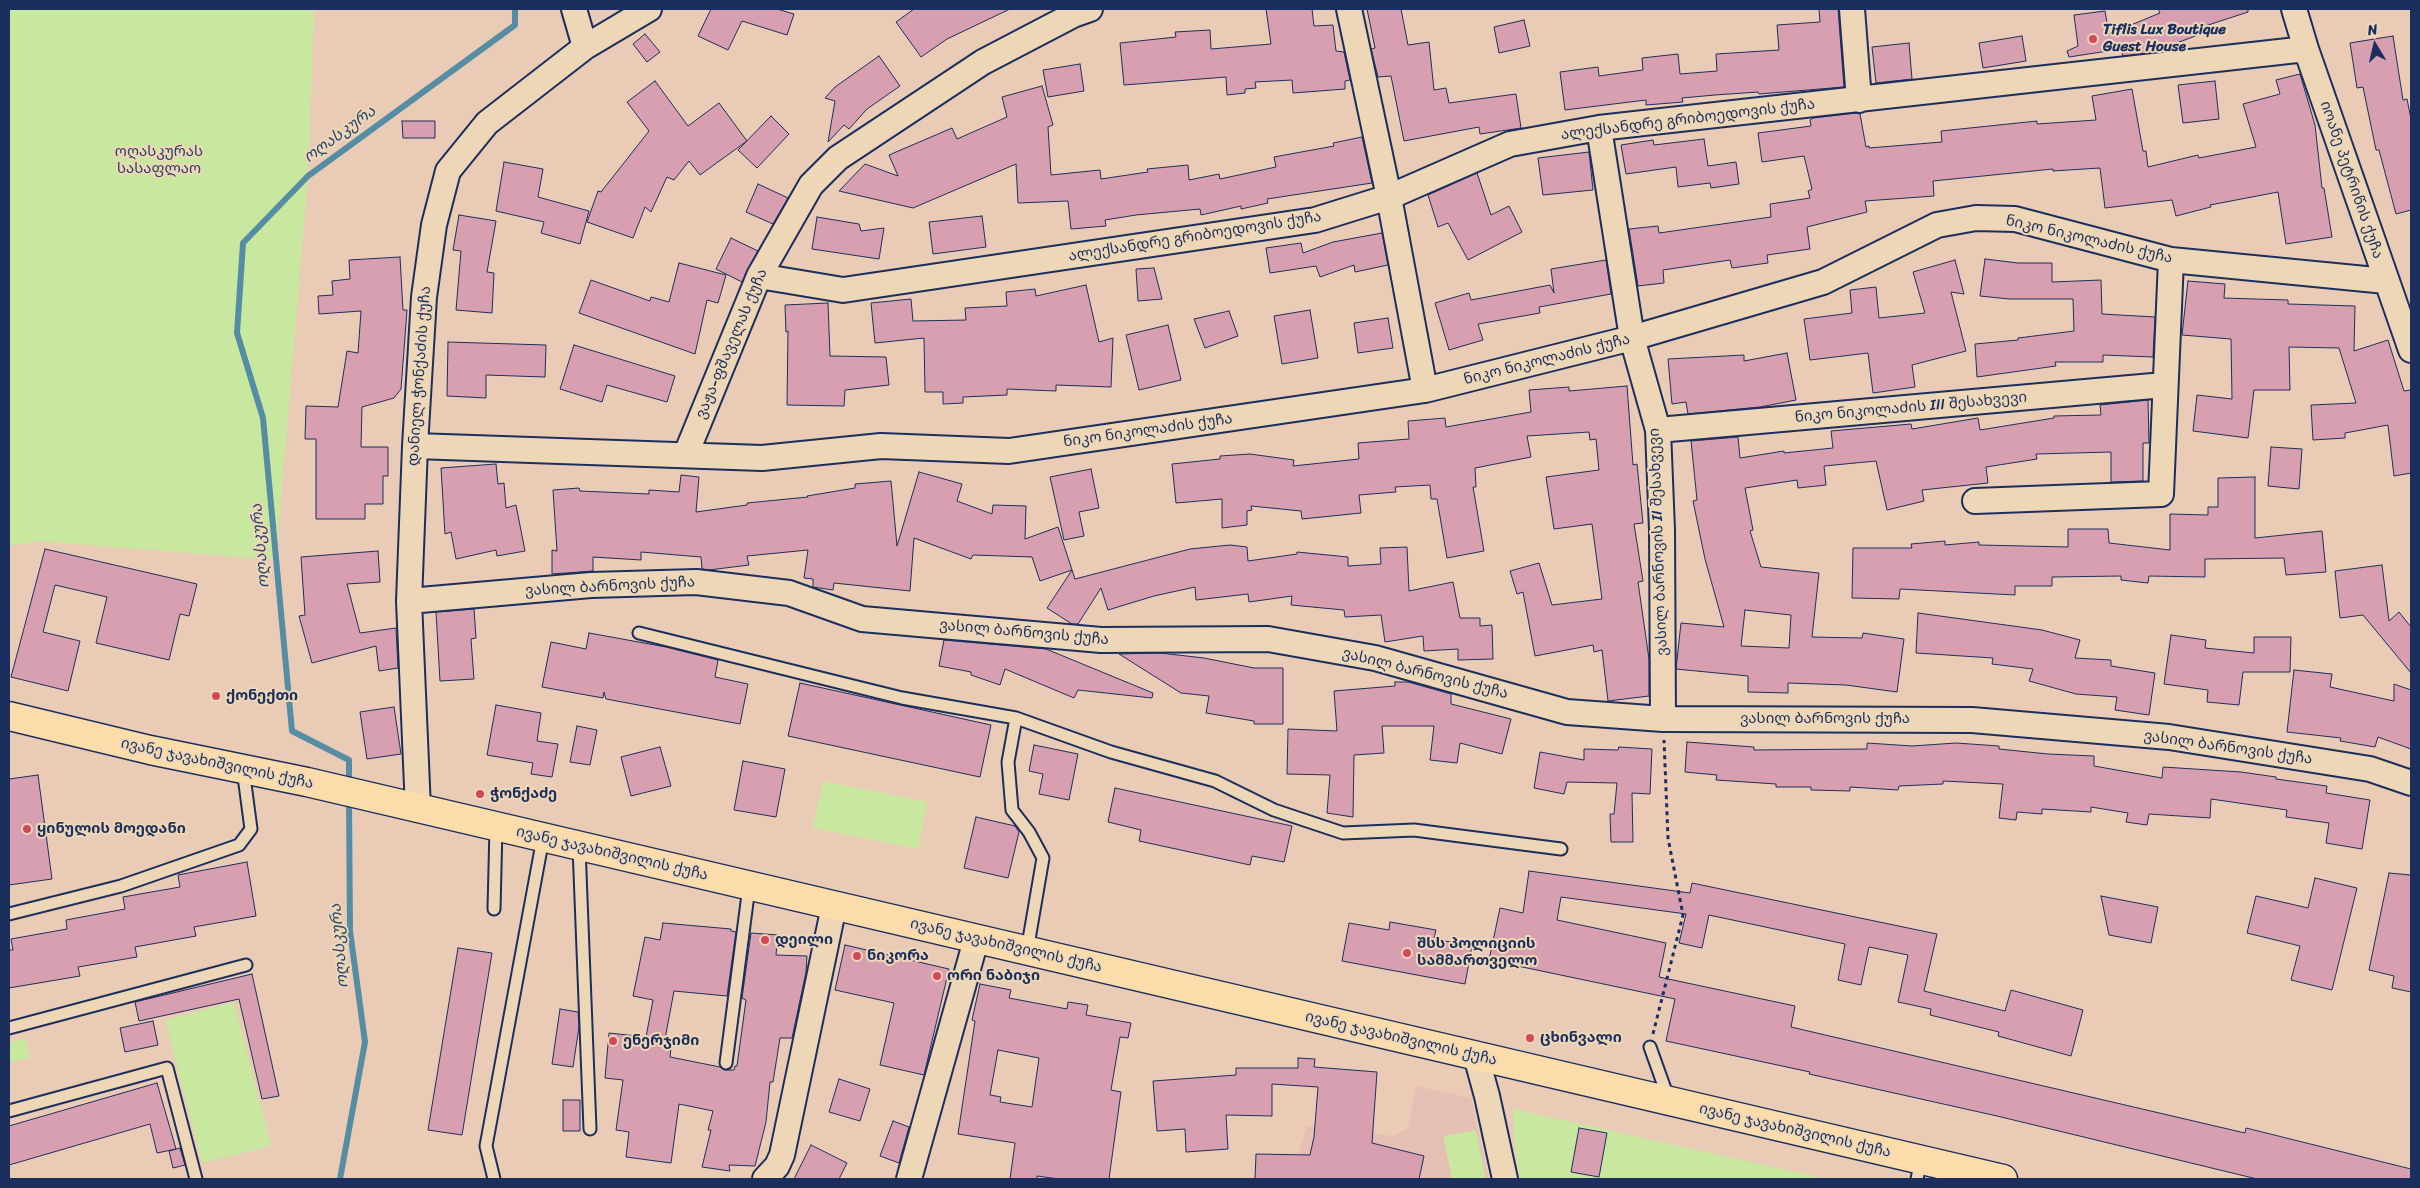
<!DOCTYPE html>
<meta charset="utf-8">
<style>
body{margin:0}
#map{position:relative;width:2420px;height:1188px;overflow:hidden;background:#eaccb6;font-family:Sriracha,sans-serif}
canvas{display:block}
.frame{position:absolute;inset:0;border:10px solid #1b2f5e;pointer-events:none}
.north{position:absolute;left:2350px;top:20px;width:50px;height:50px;-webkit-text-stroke:4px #eed7b7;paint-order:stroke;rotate:351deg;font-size:14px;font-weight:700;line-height:20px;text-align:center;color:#1b2f5e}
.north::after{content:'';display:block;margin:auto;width:18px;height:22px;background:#1b2f5e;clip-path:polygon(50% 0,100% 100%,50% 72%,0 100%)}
</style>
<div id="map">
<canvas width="2420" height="1188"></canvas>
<div class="frame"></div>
<div class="north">N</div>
</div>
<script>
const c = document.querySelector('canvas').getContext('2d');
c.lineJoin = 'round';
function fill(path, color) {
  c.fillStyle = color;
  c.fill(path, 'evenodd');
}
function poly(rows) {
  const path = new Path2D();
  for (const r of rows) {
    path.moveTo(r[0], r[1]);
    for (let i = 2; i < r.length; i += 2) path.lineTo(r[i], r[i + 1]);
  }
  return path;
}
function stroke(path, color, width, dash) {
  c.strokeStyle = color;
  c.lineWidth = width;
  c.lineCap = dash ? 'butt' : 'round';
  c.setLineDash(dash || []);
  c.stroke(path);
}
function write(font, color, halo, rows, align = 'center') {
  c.font = font + ' Sriracha,"Noto Sans Georgian",sans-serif';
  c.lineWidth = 4;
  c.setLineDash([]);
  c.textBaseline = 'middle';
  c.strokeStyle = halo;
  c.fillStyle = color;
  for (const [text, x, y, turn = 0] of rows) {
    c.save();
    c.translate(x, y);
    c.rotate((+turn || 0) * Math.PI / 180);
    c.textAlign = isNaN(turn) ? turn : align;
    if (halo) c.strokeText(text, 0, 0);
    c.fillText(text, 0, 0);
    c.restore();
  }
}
const built = poly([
 [1416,1086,1471,1098,1488,1179,1295,1179,1295,1166,1307,1126,1393,1136,1408,1128]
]);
const green = poly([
 [9,9,314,9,308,176,276,560,37,541,9,546],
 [823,781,927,802,918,849,813,828],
 [234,1002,271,1146,202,1163,165,1020],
 [26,1039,30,1058,9,1062,9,1042],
 [1513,1109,1826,1179,1520,1179,1515,1151],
 [1476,1130,1486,1179,1452,1179,1443,1136]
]);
const stream = poly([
 [349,786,349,760,292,731,263,418,237,333,243,243,308,176,515,25,515,9],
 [340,1179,365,1042,350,931,349,799]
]);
const building = poly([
 [711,9,777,9,794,14,787,35,742,21,728,50,698,36,711,9],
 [914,9,1010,9,947,39,921,57,896,22,914,9],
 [1266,9,1312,9,1314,26,1333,25,1336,51,1344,52,1350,80,1345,81,1345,89,1293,93,1292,80,1255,82,1256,88,1245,89,1245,93,1227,95,1226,77,1124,85,1120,43,1176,37,1175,32,1210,30,1211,49,1271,44,1266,9],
 [1367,9,1401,9,1408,45,1429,42,1434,90,1446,88,1449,103,1516,94,1521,128,1480,134,1479,127,1404,141,1391,76,1378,77,1371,49,1375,48,1367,9],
 [1819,9,1838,9,1844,87,1759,94,1758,92,1715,95,1682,98,1683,102,1646,105,1646,100,1565,110,1560,72,1598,67,1599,76,1643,70,1642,58,1678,54,1680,74,1717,71,1716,54,1779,50,1777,25,1820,22,1819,9],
 [2158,9,2248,9,2248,12,2196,29,2198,35,2150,53,2123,56,2121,49,2069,57,2067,51,2078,46,2074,15,2105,11,2109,34,2160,13,2158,9],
 [1524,20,1530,46,1499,53,1494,27,1524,20],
 [645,34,660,52,647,62,633,44,645,34],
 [2022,36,2026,61,1983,68,1979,43,2022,36],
 [2393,36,2403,100,2407,99,2411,119,2411,210,2396,214,2379,150,2376,150,2363,87,2357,88,2350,43,2393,36],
 [1909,43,1912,79,1876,83,1872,47,1909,43],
 [879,56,900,86,867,109,849,129,844,125,828,142,835,101,825,98,835,87,879,56],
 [1080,64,1084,91,1048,97,1043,70,1080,64],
 [2300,74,2315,125,2322,188,2324,188,2332,237,2286,244,2278,192,2210,205,2211,207,2176,216,2172,200,2105,208,2100,168,2053,171,2053,169,1933,181,1934,196,1865,201,1867,212,1807,227,1810,249,1767,255,1768,263,1732,268,1730,260,1663,270,1664,283,1638,286,1629,229,1658,226,1659,233,1771,217,1770,204,1810,198,1808,191,1812,189,1804,156,1762,162,1758,133,1811,126,1810,120,1813,118,1856,113,1860,114,1866,147,1869,146,1869,148,1942,142,1941,131,2037,121,2037,124,2096,120,2092,96,2132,89,2143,151,2146,151,2148,167,2198,155,2199,158,2256,147,2243,104,2280,94,2276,80,2300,74],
 [655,81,688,126,719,103,747,141,700,175,689,161,674,180,667,177,651,212,645,207,633,238,587,222,598,191,601,192,649,131,627,102,655,81],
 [2215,81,2219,119,2183,123,2178,85,2215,81],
 [1042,86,1053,125,1048,127,1051,175,1100,170,1101,179,1148,172,1147,169,1188,165,1189,180,1219,174,1220,179,1276,167,1274,157,1334,146,1333,143,1362,137,1372,183,1267,199,1268,203,1241,209,1241,206,1201,215,1200,209,1136,215,1105,220,1106,226,1071,229,1068,201,1018,203,1016,164,913,208,839,191,865,164,898,176,889,155,952,128,957,139,1007,117,1002,97,1042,86],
 [771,116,789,134,757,168,738,150,771,116],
 [402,121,435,121,435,138,403,138,402,121],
 [1704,139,1708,166,1736,162,1739,184,1711,188,1710,183,1678,187,1676,167,1626,174,1621,145,1653,140,1654,145,1704,139],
 [1589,152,1593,190,1543,195,1538,158,1589,152],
 [504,162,543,169,538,197,589,211,580,244,541,233,544,222,496,211,504,162],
 [1477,173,1491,215,1509,206,1522,232,1468,260,1448,223,1438,227,1428,195,1477,173],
 [758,184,788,198,773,224,746,212,758,184],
 [459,215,496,221,487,272,494,273,492,313,456,310,461,251,453,250,459,215],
 [982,216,986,247,933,254,929,222,982,216],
 [817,217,859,224,861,231,884,228,879,259,812,249,817,217],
 [1382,233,1388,265,1355,272,1354,265,1320,277,1316,266,1270,273,1266,248,1301,243,1303,253,1333,242,1382,233],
 [731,238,758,251,742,282,716,269,731,238],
 [400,257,403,310,407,310,401,389,394,398,362,407,361,447,388,447,388,476,383,476,383,504,365,504,365,519,316,519,316,439,305,439,306,406,338,407,347,351,358,353,361,311,319,314,318,296,333,295,332,281,350,279,349,260,400,257],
 [1985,259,2018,263,2052,263,2052,282,2101,280,2102,314,2155,317,2153,357,2103,355,2103,362,2055,362,2056,366,1977,377,1975,344,2018,340,2018,338,2074,331,2073,299,2009,299,1980,296,1985,259],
 [1606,260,1611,294,1539,307,1540,313,1478,324,1483,340,1449,350,1435,303,1469,293,1471,300,1550,285,1554,293,1551,269,1606,260],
 [1955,260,1964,294,1951,292,1966,351,1912,365,1915,387,1873,393,1868,353,1810,360,1804,319,1852,313,1850,290,1876,287,1879,318,1925,313,1913,272,1955,260],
 [679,263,726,275,718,303,707,300,695,354,579,313,591,280,650,301,651,297,669,302,679,263],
 [1154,268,1162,299,1138,301,1136,269,1154,268],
 [2188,281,2225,284,2224,298,2288,300,2288,304,2355,306,2354,351,2388,340,2404,391,2411,390,2411,473,2394,476,2388,425,2345,433,2345,438,2313,440,2311,405,2356,403,2339,348,2289,347,2290,390,2254,390,2248,438,2193,431,2197,395,2232,399,2231,339,2182,335,2188,281],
 [1086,285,1099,342,1113,338,1111,387,1056,385,1056,391,1007,389,1007,395,963,397,963,403,943,404,943,392,925,392,924,338,875,343,871,303,911,299,913,321,966,320,965,308,1007,306,1006,292,1035,289,1036,296,1086,285],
 [828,303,830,356,886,357,889,385,845,390,844,406,787,405,788,331,786,332,785,305,828,303],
 [1310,310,1318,358,1282,364,1274,316,1310,310],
 [1229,311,1238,336,1205,348,1194,319,1229,311],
 [1388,318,1393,348,1358,353,1354,323,1388,318],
 [1168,325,1181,380,1139,390,1126,335,1168,325],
 [448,342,546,345,545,377,486,375,486,398,447,396,448,342],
 [574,345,675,376,667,402,607,385,602,402,560,389,574,345],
 [1787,353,1796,400,1760,407,1688,414,1686,402,1672,404,1668,359,1744,355,1744,361,1787,353],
 [1627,386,1633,465,1637,464,1643,523,1634,524,1643,581,1638,582,1649,659,1649,696,1608,701,1602,650,1594,652,1593,645,1535,656,1523,592,1517,594,1510,571,1539,563,1552,605,1602,599,1592,524,1554,529,1546,477,1599,470,1596,439,1590,440,1589,432,1527,436,1531,457,1475,468,1476,487,1473,487,1484,551,1447,558,1437,499,1431,499,1430,485,1395,487,1396,492,1359,495,1361,513,1302,519,1301,511,1251,506,1252,510,1247,511,1247,525,1222,528,1222,499,1176,503,1172,464,1220,459,1220,456,1250,454,1294,460,1293,466,1359,459,1358,443,1409,439,1408,421,1445,418,1446,427,1531,412,1529,390,1569,387,1569,391,1627,386],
 [2148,400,2149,443,2143,443,2143,481,2111,482,2111,452,2036,454,2037,459,1986,467,1988,483,1922,490,1924,501,1887,510,1876,461,1824,466,1826,485,1798,488,1797,480,1745,488,1753,530,1750,531,1761,567,1819,573,1812,637,1862,638,1863,633,1904,639,1897,692,1846,685,1788,683,1788,693,1748,692,1748,676,1676,669,1681,623,1724,627,1705,559,1693,501,1697,500,1691,441,1738,437,1740,458,1784,451,1784,453,1833,448,1831,431,1911,424,1912,429,1978,418,1980,430,2054,418,2054,416,2101,415,2100,405,2148,400],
 [1745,610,1791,615,1789,648,1741,646,1745,610],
 [2271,447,2302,449,2299,489,2268,486,2271,447],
 [496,464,498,484,504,483,506,508,516,505,525,551,497,556,496,550,456,559,451,532,445,534,441,468,496,464],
 [1091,469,1099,508,1079,512,1084,536,1064,540,1050,477,1091,469],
 [919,472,962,484,957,501,992,514,993,505,1026,506,1025,539,1058,527,1075,579,1190,549,1230,545,1247,547,1248,561,1297,554,1297,552,1348,557,1348,566,1381,564,1380,548,1407,547,1409,591,1453,582,1460,618,1480,618,1480,626,1492,625,1493,659,1458,660,1458,649,1424,651,1423,636,1385,642,1381,615,1345,617,1344,610,1291,605,1292,596,1249,602,1248,594,1196,600,1195,587,1154,596,1108,610,1101,588,1078,624,1072,624,1047,608,1072,570,1040,581,1032,557,973,555,971,559,914,538,910,591,834,583,833,590,813,587,813,579,804,578,808,550,747,556,749,565,709,570,702,569,701,557,641,552,641,560,593,557,593,571,552,574,552,550,557,551,553,490,579,488,580,491,649,494,649,490,679,492,681,475,699,477,696,512,747,505,747,503,808,497,807,496,855,488,855,484,891,481,897,546,919,472],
 [2255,477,2255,538,2322,531,2326,572,2286,575,2284,558,2205,559,2205,577,2149,576,2148,583,2121,580,2121,576,2052,577,2052,586,2015,586,2015,595,1900,589,1899,599,1852,598,1853,548,1912,548,1911,544,1945,541,1945,545,1979,542,1979,545,2068,547,2068,529,2108,529,2109,543,2170,550,2170,514,2208,515,2208,507,2218,507,2218,478,2255,477],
 [45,549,197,584,189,616,180,614,169,660,96,643,107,597,55,585,43,632,80,641,68,691,11,677,45,549],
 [378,551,380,582,347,584,360,633,396,628,398,668,379,671,376,646,312,663,299,616,305,615,301,557,378,551],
 [2382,565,2389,621,2399,612,2411,627,2411,673,2363,615,2340,618,2335,571,2382,565],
 [474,609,476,638,471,639,474,679,440,681,436,612,474,609],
 [1918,613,2042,630,2080,640,2075,658,2111,660,2111,666,2155,673,2149,715,2115,710,2117,697,2076,694,2029,681,2033,669,1992,664,1993,658,1916,653,1918,613],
 [589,633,666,647,718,660,715,677,748,684,740,724,606,699,604,692,603,698,542,687,551,642,586,649,589,633],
 [2171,635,2206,640,2205,648,2254,653,2254,637,2291,637,2290,672,2243,672,2239,705,2207,702,2208,690,2164,684,2171,635],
 [944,640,1046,649,1153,693,1152,698,1078,690,1074,698,1005,669,1000,685,971,675,971,672,939,666,944,640],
 [1160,653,1204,658,1254,668,1283,668,1283,724,1254,724,1254,721,1206,713,1209,696,1181,693,1119,654,1160,653],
 [2294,670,2332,674,2330,687,2394,701,2394,684,2411,690,2411,749,2378,737,2375,747,2340,741,2341,738,2287,732,2294,670],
 [1395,682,1408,682,1451,694,1451,704,1511,719,1502,754,1460,743,1457,763,1430,760,1434,726,1382,726,1384,753,1354,755,1353,817,1327,813,1330,775,1287,774,1288,729,1337,731,1334,691,1395,686,1395,682],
 [800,683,991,725,980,777,788,736,800,683],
 [496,705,541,713,537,741,558,744,552,777,531,774,533,763,487,755,496,705],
 [394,707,401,754,367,759,360,712,394,707],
 [577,726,597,730,590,765,570,762,577,726],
 [1687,742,1754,747,1754,750,1867,749,1867,743,1912,746,1956,743,1999,746,1999,749,2048,754,2094,756,2094,766,2162,778,2163,767,2241,772,2276,777,2276,779,2327,786,2326,793,2370,800,2362,849,2326,843,2329,823,2286,817,2287,810,2211,799,2210,818,2149,814,2147,825,2126,822,2128,813,2091,807,2091,812,2042,809,2042,814,2017,812,2016,820,1999,818,2003,784,1943,781,1943,784,1899,786,1898,790,1850,787,1850,791,1811,790,1811,787,1776,787,1776,784,1716,780,1717,775,1685,772,1687,742],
 [1034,745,1078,754,1069,800,1039,794,1043,774,1029,771,1034,745],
 [660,747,671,786,631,796,621,757,660,747],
 [1619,747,1652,749,1650,794,1632,793,1633,842,1611,842,1610,814,1614,814,1617,783,1567,782,1564,794,1534,788,1540,752,1584,760,1584,749,1618,750,1619,747],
 [743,761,785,769,776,817,734,810,743,761],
 [38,775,52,879,9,885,9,779,38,775],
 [1115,788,1292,826,1284,862,1252,856,1250,865,1139,841,1141,830,1108,822,1115,788],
 [976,817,1015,826,1019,832,1008,878,964,868,976,817],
 [247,862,256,916,194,927,196,936,135,947,137,957,78,967,80,976,9,988,9,950,13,950,11,939,67,929,66,920,125,909,123,897,180,887,178,875,247,862],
 [1529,871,1690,893,1692,883,1937,934,1924,991,2005,1011,2011,990,2083,1010,2071,1056,1998,1036,1999,1032,1930,1015,1931,1009,1898,1002,1908,955,1869,947,1861,985,1838,980,1845,944,1709,915,1702,948,1679,943,1686,914,1561,897,1557,920,1666,943,1659,977,1795,1006,1791,1027,2245,1133,2246,1128,2411,1169,2411,1179,2257,1179,1997,1116,1809,1074,1810,1072,1666,1041,1675,999,1489,960,1500,908,1523,913,1529,871],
 [2389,873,2411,875,2411,992,2392,988,2394,976,2369,970,2389,873],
 [2315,878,2357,888,2332,990,2291,980,2300,946,2247,933,2256,896,2308,908,2315,878],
 [2101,896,2158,907,2151,943,2109,935,2101,896],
 [1390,922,1436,930,1434,939,1472,946,1465,984,1342,961,1349,923,1389,930,1390,922],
 [663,923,731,929,731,931,736,932,727,996,674,991,665,1039,672,1039,670,1057,720,1067,725,1070,734,1070,735,1066,737,1066,746,1000,742,998,751,933,778,935,776,955,807,956,806,972,792,1038,780,1038,773,1082,770,1082,766,1122,755,1166,729,1165,730,1171,702,1167,711,1130,708,1130,713,1111,679,1104,671,1163,626,1157,629,1132,616,1130,623,1080,605,1078,609,1033,646,1037,653,1000,633,996,645,937,660,940,663,923],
 [845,945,949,969,924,1075,880,1065,894,1003,835,990,845,945],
 [458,948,492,953,462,1135,428,1130,458,948],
 [252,974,279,1096,262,1099,239,999,139,1021,135,1002,252,974],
 [980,984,1011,990,1009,998,1067,1009,1068,1002,1088,1005,1086,1015,1131,1023,1128,1038,1120,1037,1111,1090,1121,1092,1109,1179,1059,1179,1037,1176,1037,1179,1010,1179,1015,1143,958,1134,975,1021,972,1020,980,984],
 [998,1050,1039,1058,1032,1107,1000,1102,1001,1097,990,1095,998,1050],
 [560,1009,578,1012,579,1027,573,1067,552,1064,560,1009],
 [153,1021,158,1045,125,1052,120,1028,153,1021],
 [1298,1058,1315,1059,1314,1067,1377,1072,1372,1143,1424,1156,1419,1179,1255,1179,1256,1154,1310,1155,1314,1137,1318,1087,1272,1084,1272,1116,1226,1115,1228,1149,1186,1152,1185,1129,1157,1131,1153,1081,1236,1075,1236,1068,1298,1068,1298,1058],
 [839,1079,870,1089,860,1121,829,1112,839,1079],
 [157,1083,176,1149,157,1153,150,1124,9,1165,9,1126,157,1083],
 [563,1100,580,1100,580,1131,563,1131,563,1100],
 [893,1121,909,1127,899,1163,880,1156,893,1121],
 [1579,1128,1607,1133,1599,1177,1571,1172,1579,1128],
 [811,1145,847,1163,839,1179,794,1179,811,1145],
 [180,1148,185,1165,173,1168,169,1151,180,1148]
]);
const path = poly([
 [1653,1034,1683,915,1668,838,1664,740]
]);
const lane = poly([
 [639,633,902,698,1016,718],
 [579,847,590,1129],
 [494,909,496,827],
 [9,914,121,886,239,845,251,829,243,769],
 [1027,951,1043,858,1029,832,1012,810,1008,762,1016,718,1111,752,1215,781,1274,810,1343,833,1414,830,1561,849],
 [9,1028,246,965],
 [1650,1047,1669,1100],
 [726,1063,749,887],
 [9,1111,167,1068,196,1179],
 [494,1179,486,1146,543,838],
 [1917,1179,1921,1160]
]);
const street = poly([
 [574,9,585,47],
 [1349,9,1389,197,1425,390],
 [1852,9,1859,100],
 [2294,9,2306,49,2411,350],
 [1599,128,1632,338,1658,430,1662,530,1663,719],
 [759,276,843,290,1315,220,1389,197,1510,144,1599,128,2306,49],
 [1658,430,2164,385],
 [415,446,762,458,881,446,1009,451,1425,390,1632,338,1823,282,1937,225,1976,218,2015,219,2171,260,2386,281],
 [686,454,759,276,811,185,838,158,983,62,1073,15,1090,9],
 [1975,501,2161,494,2171,260],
 [409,601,591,585,696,582,789,593,862,619,1101,640,1268,639,1375,658,1567,712,1663,719,1972,720,2169,737,2370,769,2411,783],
 [418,809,409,601,415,446,424,297,434,225,448,171,487,123,585,47,649,9],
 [1476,1056,1487,1096,1505,1179],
 [765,1179,777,1166,782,1155,834,906],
 [909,1179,976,940]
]);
const primary = poly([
 [9,716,150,750,307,782,2003,1179]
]);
const markers = [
 [2093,39,5,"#d1495b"],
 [216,696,5,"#d1495b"],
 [480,794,5,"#d1495b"],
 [27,829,5,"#d1495b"],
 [765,940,5,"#d1495b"],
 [1407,953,5,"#d1495b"],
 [857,956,5,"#d1495b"],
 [937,976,5,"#d1495b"],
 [1530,1038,5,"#d1495b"],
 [613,1041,5,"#d1495b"]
];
const poiNames = [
 ["Tiflis Lux Boutique",2103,30],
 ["Guest House",2103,47],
 ["ქონექთი",226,696],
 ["ჭონქაძე",490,794],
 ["ყინულის მოედანი",37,829],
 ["დეილი",775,940],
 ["შსს პოლიციის",1417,944],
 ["სამმართველო",1417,961],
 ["ნიკორა",867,956],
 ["ორი ნაბიჯი",947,976],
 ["ცხინვალი",1540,1038],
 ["ენერჯიმი",623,1041]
];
const streetNames = [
 ["ალექსანდრე გრიბოედოვის ქუჩა",1688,120,-7],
 ["იოანე პეტრიწის ქუჩა",2351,180,71],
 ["ალექსანდრე გრიბოედოვის ქუჩა",1195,237,-9],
 ["ნიკო ნიკოლაძის ქუჩა",2089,240,13],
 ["ვაჟა-ფშაველას ქუჩა",732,344,-67],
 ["ნიკო ნიკოლაძის ქუჩა",1547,360,-14],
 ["დანიელ ჭონქაძის ქუჩა",420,376,-86],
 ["ნიკო ნიკოლაძის III შესახვევი",1911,408,-5],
 ["ნიკო ნიკოლაძის ქუჩა",1148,431,-8],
 ["ვასილ ბარნოვის II შესახვევი",1659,542,-92],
 ["ვასილ ბარნოვის ქუჩა",610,587,-3],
 ["ვასილ ბარნოვის ქუჩა",1024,633,5],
 ["ვასილ ბარნოვის ქუჩა",1425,674,14],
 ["ვასილ ბარნოვის ქუჩა",1825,719],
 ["ვასილ ბარნოვის ქუჩა",2228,748,8],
 ["ივანე ჯავახიშვილის ქუჩა",217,764,12],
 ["ივანე ჯავახიშვილის ქუჩა",612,854,13],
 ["ივანე ჯავახიშვილის ქუჩა",1006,946,13],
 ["ივანე ჯავახიშვილის ქუჩა",1401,1039,13],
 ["ივანე ჯავახიშვილის ქუჩა",1795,1131,13]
];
const parkNames = [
 ["ოღასკურას",159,152],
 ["სასაფლაო",159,169]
];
const waterNames = [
 ["ოღასკურა",340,135,-36],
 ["ოღასკურა",261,546,-95],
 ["ოღასკურა",340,946,-95]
];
fill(built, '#e5beb4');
fill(green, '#c8e79f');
stroke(stream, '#558ea4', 6);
fill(building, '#d89fb0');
stroke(building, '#1b2f5e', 1);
stroke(lane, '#1b2f5e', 15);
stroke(street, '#1b2f5e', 28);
stroke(primary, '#1b2f5e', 31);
stroke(path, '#1b2f5e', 3, [4, 4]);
stroke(lane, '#eed7b7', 11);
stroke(street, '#eed7b7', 24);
stroke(primary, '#fddcac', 28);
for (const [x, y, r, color] of markers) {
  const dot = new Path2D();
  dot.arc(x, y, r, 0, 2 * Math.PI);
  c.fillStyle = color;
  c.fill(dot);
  stroke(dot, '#eed7b7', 2);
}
write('bold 15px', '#1b2f5e', '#eed7b7', poiNames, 'left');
write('15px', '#1b2f5e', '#eed7b7', streetNames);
write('15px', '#2c4164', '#eed7b7', parkNames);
write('italic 16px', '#2a476f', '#eed7b7', waterNames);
</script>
